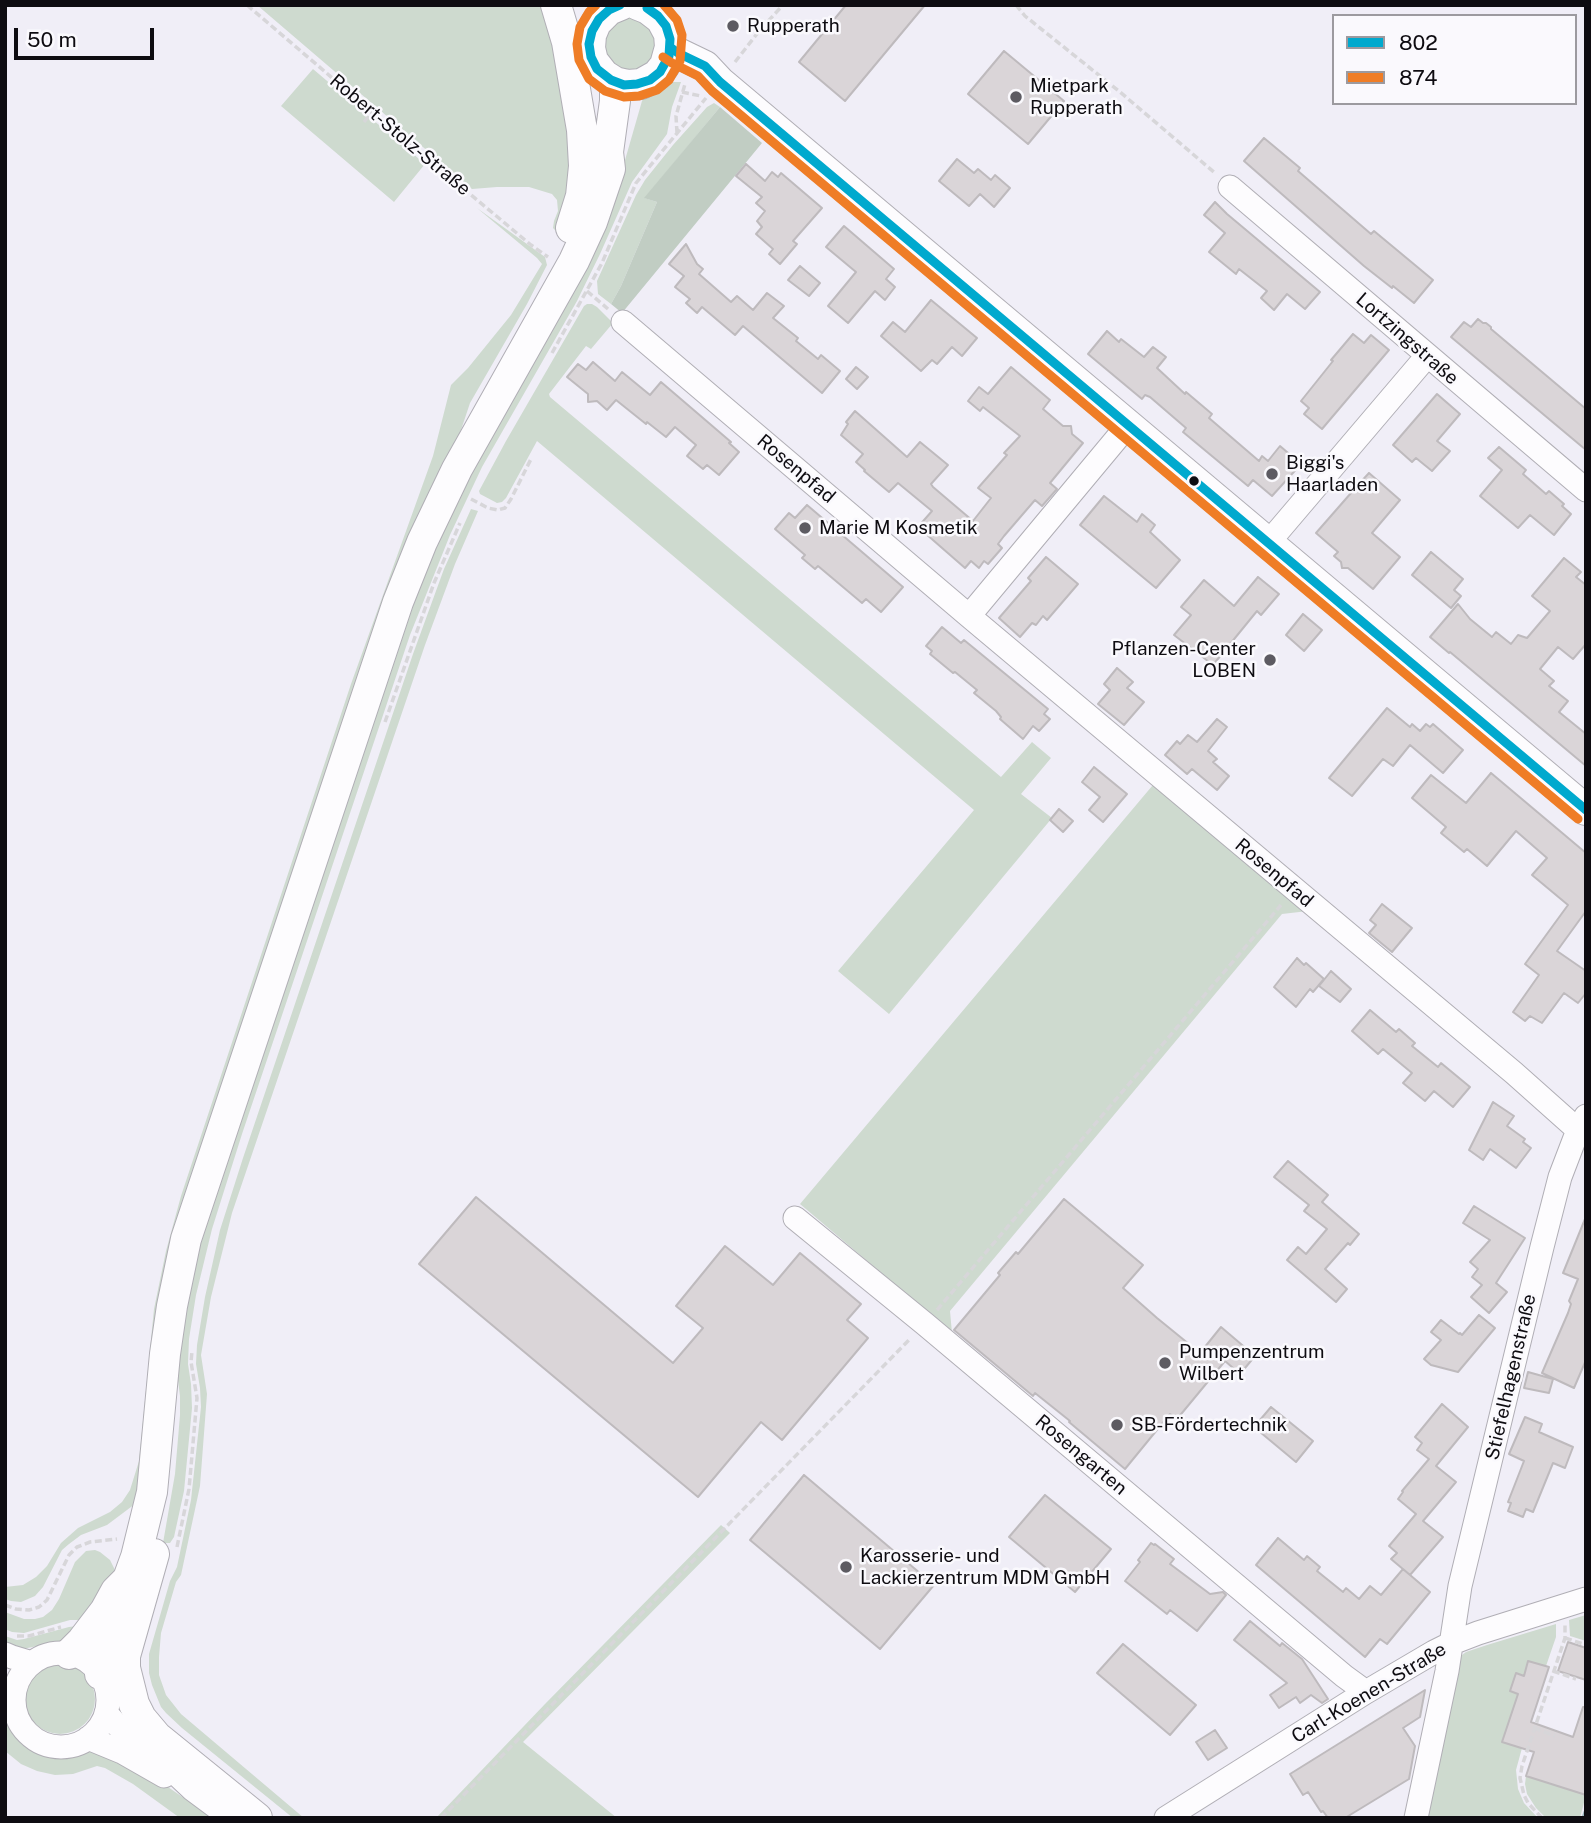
<!DOCTYPE html>
<meta charset="utf-8">
<style>
body{margin:0}
#map{position:relative;width:1591px;height:1823px;overflow:hidden;background:#f0eef7;font-family:"Public Sans",sans-serif}
canvas{display:block}
.frame{position:absolute;inset:0;border:7px solid #0e0c11;pointer-events:none}
.legend{position:absolute;left:1332px;top:14px;width:245px;height:91px;box-sizing:border-box;background:#faf9fd;border:2px solid #9c9a9f;margin:0;padding:9px 12px;list-style:none;font-size:21px;color:#0e0c11}
.legend li{display:flex;align-items:center;gap:14px;height:35px}
.legend b{width:35px;border:2px solid #9c9a9f}
.scale{position:absolute;left:14px;top:28px;width:140px;height:32px;box-sizing:border-box;border:4px solid #0e0c11;border-top:0;padding-left:9px;font-size:21px;line-height:24px;white-space:nowrap;color:#0e0c11;-webkit-text-stroke:5px #faf9fd;paint-order:stroke}
</style>
<div id="map">
<canvas width="1591" height="1823"></canvas>
<div class="frame"></div>
<ul class="legend">
<li><b style="height:9px;background:#00a9ce"></b>802</li>
<li><b style="height:9px;background:#ef7d26"></b>874</li>
</ul>
<div class="scale">50 m</div>
</div>
<script>
const c = document.querySelector('canvas').getContext('2d');
c.lineJoin = 'round';
function fill(path, color) {
  c.fillStyle = color;
  c.fill(path, 'evenodd');
}
function poly(rows) {
  const path = new Path2D();
  for (const r of rows) {
    if (r.length === 3) {
      path.moveTo(r[0] + r[2], r[1]);
      path.arc(r[0], r[1], r[2], 0, 2 * Math.PI);
      continue;
    }
    path.moveTo(r[0], r[1]);
    for (let i = 2; i < r.length; i += 2) path.lineTo(r[i], r[i + 1]);
  }
  return path;
}
function stroke(path, color, width, dash) {
  c.strokeStyle = color;
  c.lineWidth = width;
  c.lineCap = dash ? 'butt' : 'round';
  c.setLineDash(dash || []);
  c.stroke(path);
}
function write(font, color, halo, rows, align = 'center') {
  c.font = font + ' "Public Sans",sans-serif';
  c.lineWidth = 5;
  c.setLineDash([]);
  c.textBaseline = 'middle';
  c.strokeStyle = halo;
  c.fillStyle = color;
  for (const [text, x, y, turn = 0] of rows) {
    c.save();
    c.translate(x, y);
    c.rotate((+turn || 0) * Math.PI / 180);
    c.textAlign = isNaN(turn) ? turn : align;
    if (halo) c.strokeText(text, 0, 0);
    c.fillText(text, 0, 0);
    c.restore();
  }
}
const green = poly([
 [257,5,546,5,552,19,573,174,558,233,553,228,554,221,558,211,557,200,552,194,529,187,497,187,472,189],
 [626,13,659,29,654,66,618,75,598,40],
 [313,69,425,164,394,202,281,106],
 [667,82,681,82,672,107,667,134,632,182,600,254,577,301,482,467,450,535,410,635,242,1134,212,1229,196,1295,189,1339,188,1364,191,1384,192,1408,184,1491,174,1537,170,1543,163,1543,175,1474,180,1415,180,1396,176,1365,177,1348,207,1203,434,543,617,188,642,101,647,92],
 [714,103,720,107,645,198,657,202,621,286,611,304,598,294,597,281,636,195,645,180,673,145,707,107],
 [477,208,545,257,547,265,527,304,470,403,457,442,194,1176,139,1501,107,1525,81,1535,69,1544,62,1550,43,1587,35,1596,21,1602,11,1601,5,1599,5,1587,23,1585,36,1577,47,1566,61,1543,78,1528,110,1512,122,1502,130,1490,139,1461,154,1309,166,1251,181,1196,351,684,433,456,451,385,468,368,511,315,542,264,537,258],
 [587,304,592,304,597,307,613,323,591,349,586,346,549,394,550,397,1001,777,1032,742,1051,758,1021,794,1052,818,889,1014,838,971,974,810,537,441,506,498,502,502,497,503,480,494,479,491,506,441,584,306],
 [471,509,478,511,455,564,425,645,232,1213,211,1297,201,1355,207,1394,200,1486,181,1575,176,1582,161,1633,159,1657,159,1675,166,1695,181,1714,304,1818,293,1818,182,1728,166,1713,161,1707,152,1685,149,1673,149,1654,170,1581,177,1567,191,1500,201,1407,200,1388,196,1364,197,1345,205,1297,220,1230,243,1158,413,654,444,569],
 [1158,779,1308,911,1282,914,950,1311,952,1333,800,1204],
 [721,1525,730,1533,523,1742,617,1818,436,1818,545,1704],
 [95,1550,100,1552,110,1560,116,1572,87,1620,70,1620,24,1633,12,1632,5,1629,5,1612,24,1619,35,1619,43,1617,52,1610,59,1599,75,1562,86,1551],
 [1586,1615,1586,1641,1570,1636,1569,1620],
 [1556,1624,1556,1637,1546,1666,1529,1661,1524,1676,1516,1673,1510,1691,1518,1694,1502,1741,1522,1748,1516,1770,1518,1789,1524,1803,1538,1818,1424,1818,1458,1658,1466,1652,1487,1645],
 [78,1626,61,1641,23,1649,5,1644,5,1636,17,1640,24,1639,69,1627],
 [60,1699,35],
 [5,1719,18,1740,32,1751,56,1758,70,1757,87,1752,99,1751,165,1785,213,1818,180,1818,133,1784,105,1768,97,1766,73,1774,55,1775,37,1771,21,1764,5,1751],
 [1526,1776,1586,1795,1580,1818,1546,1818,1536,1808,1527,1794,1525,1784]
]);
const forest = poly([
 [720,107,762,143,622,313,611,304,621,286,657,202,644,198]
]);
const stream = poly([
 [1584,1818,1586,1812]
]);
const building = poly([
 [846,5,925,5,845,101,799,62,846,5],
 [1004,51,1064,101,1028,144,968,94,1004,51],
 [1264,138,1300,168,1298,171,1371,234,1374,231,1433,280,1414,303,1393,286,1392,288,1364,266,1244,161,1264,138],
 [957,159,974,173,978,169,991,180,995,175,1010,188,994,207,980,194,969,206,939,181,957,159],
 [746,164,765,181,772,172,778,177,781,173,822,208,793,241,797,244,780,264,769,254,773,249,756,234,762,227,757,221,765,211,756,203,762,197,736,176,746,164],
 [1215,202,1227,214,1320,292,1305,309,1287,294,1274,310,1261,298,1267,291,1239,269,1236,274,1209,252,1225,233,1204,215,1215,202],
 [844,226,894,269,886,279,895,287,885,300,875,291,848,323,828,306,856,272,826,247,844,226],
 [686,244,697,264,703,269,699,274,731,302,737,296,753,310,767,293,784,306,773,318,798,338,796,341,818,359,821,355,840,371,822,393,743,326,735,335,702,307,697,313,686,303,690,299,675,287,684,276,669,264,686,244],
 [800,266,820,283,809,296,788,280,800,266],
 [931,300,977,338,962,356,952,347,937,364,932,360,921,371,881,336,893,322,905,332,931,300],
 [1478,319,1483,323,1486,323,1491,327,1491,329,1586,409,1586,450,1451,337,1464,322,1471,327,1478,319],
 [1107,331,1119,342,1121,339,1144,357,1153,347,1166,357,1157,368,1185,394,1186,392,1212,414,1209,418,1259,461,1262,456,1268,461,1280,446,1301,464,1272,496,1253,480,1248,486,1183,432,1186,428,1150,397,1145,395,1142,399,1088,354,1107,331],
 [1353,334,1364,343,1371,335,1389,350,1322,429,1304,414,1309,408,1301,401,1333,361,1331,360,1353,334],
 [593,362,615,381,622,372,650,395,661,382,731,442,729,443,739,452,719,475,707,465,703,469,687,456,696,445,675,427,666,437,647,422,646,424,616,400,607,410,597,401,588,402,588,394,567,377,578,364,586,370,593,362],
 [856,367,868,377,857,389,846,379,856,367],
 [1011,367,1050,400,1043,409,1063,426,1071,426,1072,434,1083,443,1050,483,1057,489,1042,506,1035,500,1004,536,998,544,1002,548,988,564,984,561,979,568,971,561,965,568,918,527,932,511,898,483,889,492,864,471,865,470,856,462,863,454,841,435,848,424,846,422,855,411,907,457,920,442,948,465,931,484,933,487,973,521,991,498,978,488,1007,455,1004,453,1020,436,983,407,980,411,968,401,979,387,988,394,1011,367],
 [1437,394,1460,414,1437,441,1450,451,1432,471,1416,458,1412,462,1393,445,1437,394],
 [1499,447,1526,470,1523,474,1546,494,1549,491,1564,504,1562,506,1571,514,1554,535,1530,515,1518,528,1480,496,1502,470,1488,458,1499,447],
 [1369,473,1400,500,1372,533,1400,557,1373,589,1348,568,1342,568,1341,562,1334,556,1338,552,1316,533,1351,493,1351,487,1357,486,1369,473],
 [1104,496,1137,522,1142,514,1155,525,1150,532,1180,560,1156,588,1080,525,1104,496],
 [807,505,903,587,881,612,866,599,862,603,818,566,815,569,802,558,805,555,775,529,789,513,795,518,807,505],
 [1431,552,1463,579,1454,590,1461,596,1451,608,1412,575,1431,552],
 [1046,557,1078,584,1047,620,1043,616,1036,625,1032,623,1020,637,999,618,1031,581,1028,578,1046,557],
 [1564,558,1581,572,1576,577,1586,585,1586,644,1573,659,1558,647,1540,669,1554,681,1549,686,1568,701,1559,712,1586,734,1586,766,1450,652,1449,653,1430,637,1458,604,1470,619,1492,637,1496,632,1511,644,1518,635,1527,638,1550,611,1532,596,1564,558],
 [1258,577,1279,594,1261,615,1257,611,1213,665,1174,635,1191,615,1181,607,1204,580,1234,606,1258,577],
 [1303,614,1322,630,1304,651,1286,635,1303,614],
 [942,627,961,643,964,640,1048,709,1044,714,1050,719,1039,731,1033,726,1023,739,1000,719,1001,717,996,711,974,693,977,690,955,672,953,673,930,654,932,651,926,646,942,627],
 [1117,668,1133,682,1127,688,1144,702,1124,725,1098,704,1110,690,1104,684,1117,668],
 [1387,708,1410,727,1412,724,1420,731,1426,724,1430,727,1433,724,1463,750,1443,773,1410,745,1393,766,1383,759,1352,796,1329,778,1387,708],
 [1217,719,1227,727,1208,751,1217,759,1213,762,1229,776,1217,790,1192,769,1187,774,1165,755,1177,741,1180,744,1188,735,1197,742,1217,719],
 [1094,767,1127,794,1103,822,1089,810,1100,797,1082,782,1094,767],
 [1491,773,1586,853,1586,911,1557,951,1586,971,1586,993,1578,1003,1564,993,1542,1023,1530,1016,1525,1021,1513,1012,1539,975,1525,964,1568,905,1532,875,1547,858,1516,831,1487,866,1467,849,1464,852,1441,833,1446,827,1412,798,1431,775,1466,803,1491,773],
 [1059,809,1073,821,1063,832,1050,820,1059,809],
 [1382,904,1412,928,1392,952,1369,933,1376,925,1370,920,1382,904],
 [1297,958,1304,965,1306,963,1324,979,1313,992,1310,989,1296,1007,1274,987,1297,958],
 [1331,971,1351,989,1340,1002,1319,986,1331,971],
 [1370,1010,1396,1032,1399,1029,1415,1043,1412,1046,1438,1067,1441,1063,1470,1087,1453,1107,1434,1091,1425,1101,1403,1083,1412,1073,1383,1049,1378,1054,1352,1031,1370,1010],
 [1493,1102,1514,1116,1507,1126,1525,1139,1523,1142,1531,1148,1516,1168,1490,1149,1483,1160,1469,1150,1493,1102],
 [1288,1161,1328,1195,1322,1202,1359,1234,1350,1245,1348,1243,1325,1269,1347,1289,1336,1302,1287,1260,1298,1247,1306,1254,1327,1229,1304,1211,1309,1205,1274,1177,1288,1161],
 [476,1197,673,1363,703,1328,676,1306,725,1246,773,1285,800,1253,861,1304,847,1320,868,1338,782,1440,761,1422,698,1497,419,1264,476,1197],
 [1064,1199,1143,1265,1123,1288,1157,1318,1200,1353,1221,1327,1255,1356,1240,1374,1225,1361,1177,1419,1170,1414,1125,1469,1069,1422,1070,1421,1035,1393,1033,1396,954,1330,1000,1275,998,1273,1016,1252,1018,1254,1064,1199],
 [1474,1206,1525,1238,1496,1283,1507,1292,1489,1313,1471,1297,1482,1285,1472,1277,1478,1269,1470,1262,1490,1240,1463,1223,1474,1206],
 [1585,1219,1586,1360,1574,1388,1542,1373,1568,1313,1571,1304,1569,1301,1578,1279,1563,1273,1585,1219],
 [1479,1315,1495,1328,1458,1372,1431,1365,1424,1359,1441,1340,1431,1332,1441,1320,1459,1334,1460,1333,1462,1335,1479,1315],
 [1528,1372,1553,1379,1549,1393,1524,1388,1528,1372],
 [1442,1404,1468,1427,1436,1466,1456,1482,1423,1521,1443,1537,1410,1575,1391,1559,1397,1553,1389,1546,1416,1514,1398,1499,1403,1492,1402,1491,1429,1459,1417,1450,1422,1443,1415,1437,1442,1404],
 [1271,1407,1313,1441,1296,1462,1254,1427,1271,1407],
 [1525,1417,1542,1424,1539,1432,1573,1447,1565,1468,1553,1463,1533,1512,1526,1509,1523,1517,1508,1511,1511,1503,1508,1502,1524,1461,1509,1454,1525,1417],
 [804,1475,934,1585,880,1649,750,1540,804,1475],
 [1045,1495,1111,1549,1075,1592,1009,1537,1045,1495],
 [1278,1538,1304,1560,1307,1556,1320,1567,1317,1571,1343,1592,1346,1588,1359,1599,1370,1586,1381,1595,1403,1569,1430,1592,1387,1644,1380,1639,1365,1657,1256,1565,1278,1538],
 [1151,1543,1154,1545,1155,1544,1174,1559,1170,1564,1210,1594,1223,1592,1226,1595,1197,1631,1170,1610,1167,1614,1125,1581,1140,1562,1138,1560,1151,1543],
 [1250,1621,1280,1646,1282,1643,1302,1659,1328,1699,1322,1703,1311,1695,1300,1703,1296,1697,1279,1708,1270,1695,1287,1683,1234,1640,1250,1621],
 [1568,1642,1586,1648,1586,1680,1558,1671,1568,1642],
 [1123,1644,1196,1705,1170,1735,1097,1673,1123,1644],
 [1528,1661,1549,1667,1531,1722,1573,1737,1583,1707,1586,1707,1586,1795,1526,1776,1534,1752,1502,1742,1518,1694,1510,1691,1516,1673,1524,1676,1528,1661],
 [1425,1690,1420,1717,1403,1728,1415,1746,1409,1779,1345,1818,1328,1818,1323,1811,1321,1812,1308,1792,1303,1795,1290,1774,1425,1690],
 [1215,1730,1227,1748,1208,1760,1196,1742,1215,1730]
]);
const path = poly([
 [247,5,372,112,531,245,548,257],
 [1016,5,1025,16,1120,92,1215,173],
 [735,62,760,30,783,5],
 [682,92,701,96],
 [364,122,372,112],
 [677,133,676,116,685,84],
 [587,291,608,309],
 [552,353,602,263,636,183,706,98],
 [471,499,488,508,498,510,505,508,511,499,532,457],
 [385,722,434,583,460,523],
 [937,1310,1281,905],
 [177,1547,189,1489,197,1398,191,1362,192,1351],
 [5,1605,16,1609,29,1610,39,1607,47,1600,69,1555,77,1547,90,1542,117,1539],
 [17,1636,29,1636,61,1627],
 [1565,1638,1586,1645],
 [1553,1671,1576,1679],
 [1534,1728,1555,1736],
 [441,1818,910,1339],
 [1542,1818,1528,1803,1524,1795,1520,1778,1522,1766,1565,1638,1565,1625]
]);
const minor = poly([
 [1230,187,1586,490],
 [623,322,969,616,1514,1073,1578,1130],
 [1268,543,1427,356],
 [969,616,1128,425],
 [795,1218,925,1324,1344,1676,1366,1692],
 [61,1700,47],
 [5,1654,12,1657,32,1663],
 [106,1713,117,1725,157,1756,192,1789,231,1818],
 [88,1738,122,1752,164,1776],
 [1166,1818,1366,1692,1434,1652,1452,1643,1478,1633,1586,1599],
 [1416,1818,1447,1671,1460,1586,1542,1247,1560,1177,1578,1130,1586,1116]
]);
const major = poly([
 [556,5,567,42,582,130,584,166,581,196,571,228],
 [621,5,609,10,596,23,591,35,590,48,593,61,604,75,615,82,628,85,641,84,657,75,665,65,670,47,669,34,661,19,648,9,638,5],
 [670,47,678,53,705,66,720,82,1586,810],
 [154,1554,125,1656,125,1668,134,1704,141,1718,157,1737,257,1818],
 [69,1654,82,1641,105,1611,116,1591,128,1579,136,1557,152,1492,165,1354,172,1306,186,1239,398,602,422,542,457,469,574,261,592,222,610,169,608,152,615,101,615,82],
 [100,1674,103,1658,120,1616]
]);
const bus1 = poly([
 [620,5,609,10,599,19,592,31,589,44,591,57,597,69,611,80,624,85,637,84,650,80,660,72,669,56,670,39,666,26,658,16,647,8],
 [670,47,678,53,705,66,720,82,1586,810]
]);
const bus2 = poly([
 [596,5,589,12,580,27,577,44,579,60,589,79,605,91,624,97,639,96,657,90,669,80,680,61,682,35,677,20,664,5],
 [663,57,672,63,698,76,712,91,1578,819]
]);
const markers = [
 [733,26,7,"#5d5b62"],
 [1016,97,7,"#5d5b62"],
 [1272,474,7,"#5d5b62"],
 [1194,481,6,"#0e0c11"],
 [805,528,7,"#5d5b62"],
 [1270,660,7,"#5d5b62"],
 [1165,1363,7,"#5d5b62"],
 [1117,1425,7,"#5d5b62"],
 [846,1567,7,"#5d5b62"]
];
const poiNames = [
 ["Rupperath",747,26],
 ["Mietpark",1030,86],
 ["Rupperath",1030,108],
 ["Biggi's",1286,463],
 ["Haarladen",1286,485],
 ["Marie M Kosmetik",819,528],
 ["Pflanzen-Center",1256,649,"right"],
 ["LOBEN",1256,671,"right"],
 ["Pumpenzentrum",1179,1352],
 ["Wilbert",1179,1374],
 ["SB-Fördertechnik",1131,1425],
 ["Karosserie- und",860,1556],
 ["Lackierzentrum MDM GmbH",860,1578]
];
const streetNames = [
 ["Robert-Stolz-Straße",400,135,40],
 ["Lortzingstraße",1407,339,41],
 ["Rosenpfad",796,469,40],
 ["Rosenpfad",1274,873,40],
 ["Stiefelhagenstraße",1511,1377,-77],
 ["Rosengarten",1081,1455,40],
 ["Carl-Koenen-Straße",1369,1693,-31]
];
fill(green, '#cedacf');
fill(forest, '#c1cdc3');
stroke(stream, '#9bb7be', 5);
fill(building, '#dad5d8');
stroke(building, '#bebabd', 2);
stroke(minor, '#b0aeb5', 25);
stroke(major, '#b0aeb5', 32);
stroke(path, '#d7d6d9', 3.5, [7, 3.5]);
stroke(minor, '#fdfcfe', 23);
stroke(major, '#fdfcfe', 30);
stroke(bus1, '#00a9ce', 9);
stroke(bus2, '#ef7d26', 9);
for (const [x, y, r, color] of markers) {
  const dot = new Path2D();
  dot.arc(x, y, r, 0, 2 * Math.PI);
  c.fillStyle = color;
  c.fill(dot);
  stroke(dot, '#faf9fd', 2.5);
}
write('19px', '#0e0c11', '#faf9fd', poiNames, 'left');
write('19px', '#0e0c11', '#faf9fd', streetNames);
</script>
